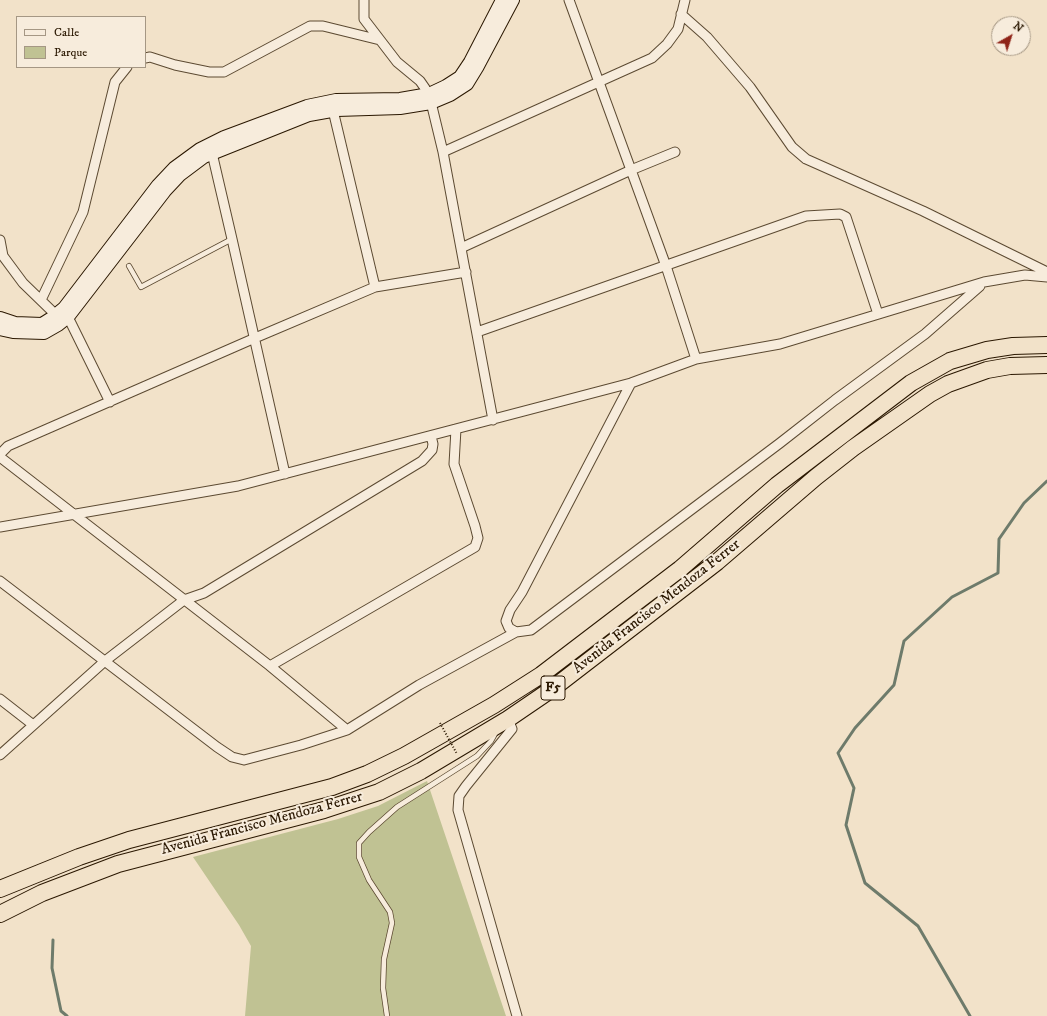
<!DOCTYPE html>
<style>
body{margin:0}
#map{position:relative;width:1047px;height:1016px;overflow:hidden;background:#f2e2c9;font-family:"IM FELL DW Pica",serif}
canvas{display:block}
.legend{position:absolute;left:16px;top:16px;width:130px;height:52px;box-sizing:border-box;background:#f7ecdc;border:1px solid #a59784;margin:0;padding:5px 7px;list-style:none;font-size:12px;color:#2a1700}
.legend li{display:flex;align-items:center;gap:8px;height:20px}
.legend b{width:20px;border:1px solid #a59784}
.north{position:absolute;left:991px;top:16px;width:40px;height:40px;box-sizing:border-box;background:#f7ecdc;border:1px solid #a59784;border-radius:50%;rotate:39deg;font-size:11px;font-weight:700;line-height:16px;text-align:center;color:#2a1700}
.north::after{content:'';display:block;margin:auto;width:14px;height:18px;background:#8f2418;clip-path:polygon(50% 0,100% 100%,50% 72%,0 100%)}
</style>
<div id="map">
<canvas width="1047" height="1016"></canvas>
<ul class="legend">
<li><b style="height:5px;background:#f7ecdc"></b>Calle</li>
<li><b style="height:11px;background:#c0c293"></b>Parque</li>
</ul>
<div class="north">N</div>
</div>
<script>
const c = document.querySelector('canvas').getContext('2d');
c.lineJoin = 'round';
function fill(path, color) {
  c.fillStyle = color;
  c.fill(path, 'evenodd');
}
function poly(rows) {
  const path = new Path2D();
  for (const r of rows) {
    path.moveTo(r[0], r[1]);
    for (let i = 2; i < r.length; i += 2) path.lineTo(r[i], r[i + 1]);
  }
  return path;
}
function stroke(path, color, width, dash) {
  c.strokeStyle = color;
  c.lineWidth = width;
  c.lineCap = dash ? 'butt' : 'round';
  c.setLineDash(dash || []);
  c.stroke(path);
}
function write(font, color, halo, rows, align = 'center') {
  c.font = font + ' "IM FELL DW Pica",serif';
  c.lineWidth = 4;
  c.setLineDash([]);
  c.textBaseline = 'middle';
  c.strokeStyle = halo;
  c.fillStyle = color;
  for (const [text, x, y, turn = 0] of rows) {
    c.save();
    c.translate(x, y);
    c.rotate((+turn || 0) * Math.PI / 180);
    c.textAlign = isNaN(turn) ? turn : align;
    if (halo) c.strokeText(text, 0, 0);
    c.fillText(text, 0, 0);
    c.restore();
  }
}
const green = poly([
 [427,781,506,1016,245,1016,251,946,239,925,193,857,338,819,378,806]
]);
const stream = poly([
 [53,940,52,968,61,1011,67,1016],
 [970,1016,918,926,865,883,846,825,854,788,838,753,855,728,894,685,904,641,952,597,998,573,999,539,1024,503,1047,481]
]);
const lane = poly([
 [129,266,141,287,232,239],
 [387,1016,383,988,384,959,392,923,390,912,369,880,359,857,359,843,369,832,397,807,477,756,491,741,496,732]
]);
const street = poly([
 [364,0,364,19,397,62,420,81,429,94,443,152,493,420],
 [569,0,666,266,696,359],
 [681,14,707,37,750,87,792,147,806,159,923,211,1047,272],
 [145,58,150,57,175,65,209,72,224,72,310,26,323,26,380,40],
 [332,106,375,287],
 [210,150,212,153,232,239,285,474],
 [443,152,652,58,667,44,678,29,685,0],
 [0,240,3,256,23,283,56,315,68,317,110,402],
 [461,248,631,170,675,152],
 [41,300,83,212,115,82,127,67],
 [477,332,806,216,840,214,846,217,878,314],
 [631,383,522,592,510,610,506,621,509,628,516,632,531,630,780,443,835,400,925,334,980,286],
 [0,454,8,446,255,338,375,287,466,272],
 [0,457,270,666,475,547,478,538,475,526,454,464,456,429],
 [0,527,238,486,631,383,696,359,780,344,984,282,1025,275,1047,277],
 [0,581,217,747,232,757,244,760,301,745,347,730,419,685,516,632],
 [270,666,347,730],
 [0,699,32,724],
 [508,719,512,729,466,786,459,796,458,810,517,1016],
 [0,755,105,661,184,600,204,593,422,461,432,450,433,444,431,436]
]);
const secondary = poly([
 [0,318,15,323,42,324,53,317,64,308,158,185,174,168,200,149,224,137,307,106,336,100,400,99,429,94,446,86,460,77,470,62,502,0],
 [0,329,13,332,44,333,58,325,68,317,165,191,180,175,204,157,309,115,337,110,400,108,431,103,450,95,467,84,478,66,513,0]
]);
const highway = poly([
 [0,889,79,857,129,840,332,787,367,774,404,756,494,705,541,675,680,569,777,485,911,383,950,361,987,350,1013,346,1047,345],
 [0,914,42,893,118,864,324,810,379,792,421,771,508,719,552,689,717,562,816,477,853,448,930,394,948,384,987,370,1010,366,1047,365]
]);
const pathBridge = poly([
 [440,723,457,754]
]);
const shields = [
 [553,688,24]
];
const shieldNames = [
 ["F5",553,688]
];
const streetNames = [
 ["Avenida Francisco Mendoza Ferrer",657,607,-38],
 ["Avenida Francisco Mendoza Ferrer",262,824,-15]
];
fill(green, '#c0c293');
stroke(stream, '#6e7b6b', 3);
stroke(lane, '#5c4a32', 6);
stroke(street, '#5c4a32', 11);
stroke(secondary, '#2a1700', 14);
stroke(highway, '#2a1700', 18);
stroke(lane, '#f7ecdc', 4.5);
stroke(street, '#f7ecdc', 9);
stroke(secondary, '#f7ecdc', 12);
stroke(highway, '#f2e2c9', 16);
stroke(pathBridge, '#2a1700', 2, [1, 2]);
for (const [x, y, w] of shields) {
  const box = new Path2D();
  box.roundRect(x - w / 2, y - 12, w, 24, 3);
  c.fillStyle = '#f7ecdc';
  c.fill(box);
  stroke(box, '#2a1700', 1);
}
write('bold 14px', '#2a1700', null, shieldNames);
write('15px', '#2a1700', '#f7ecdc', streetNames);
</script>
